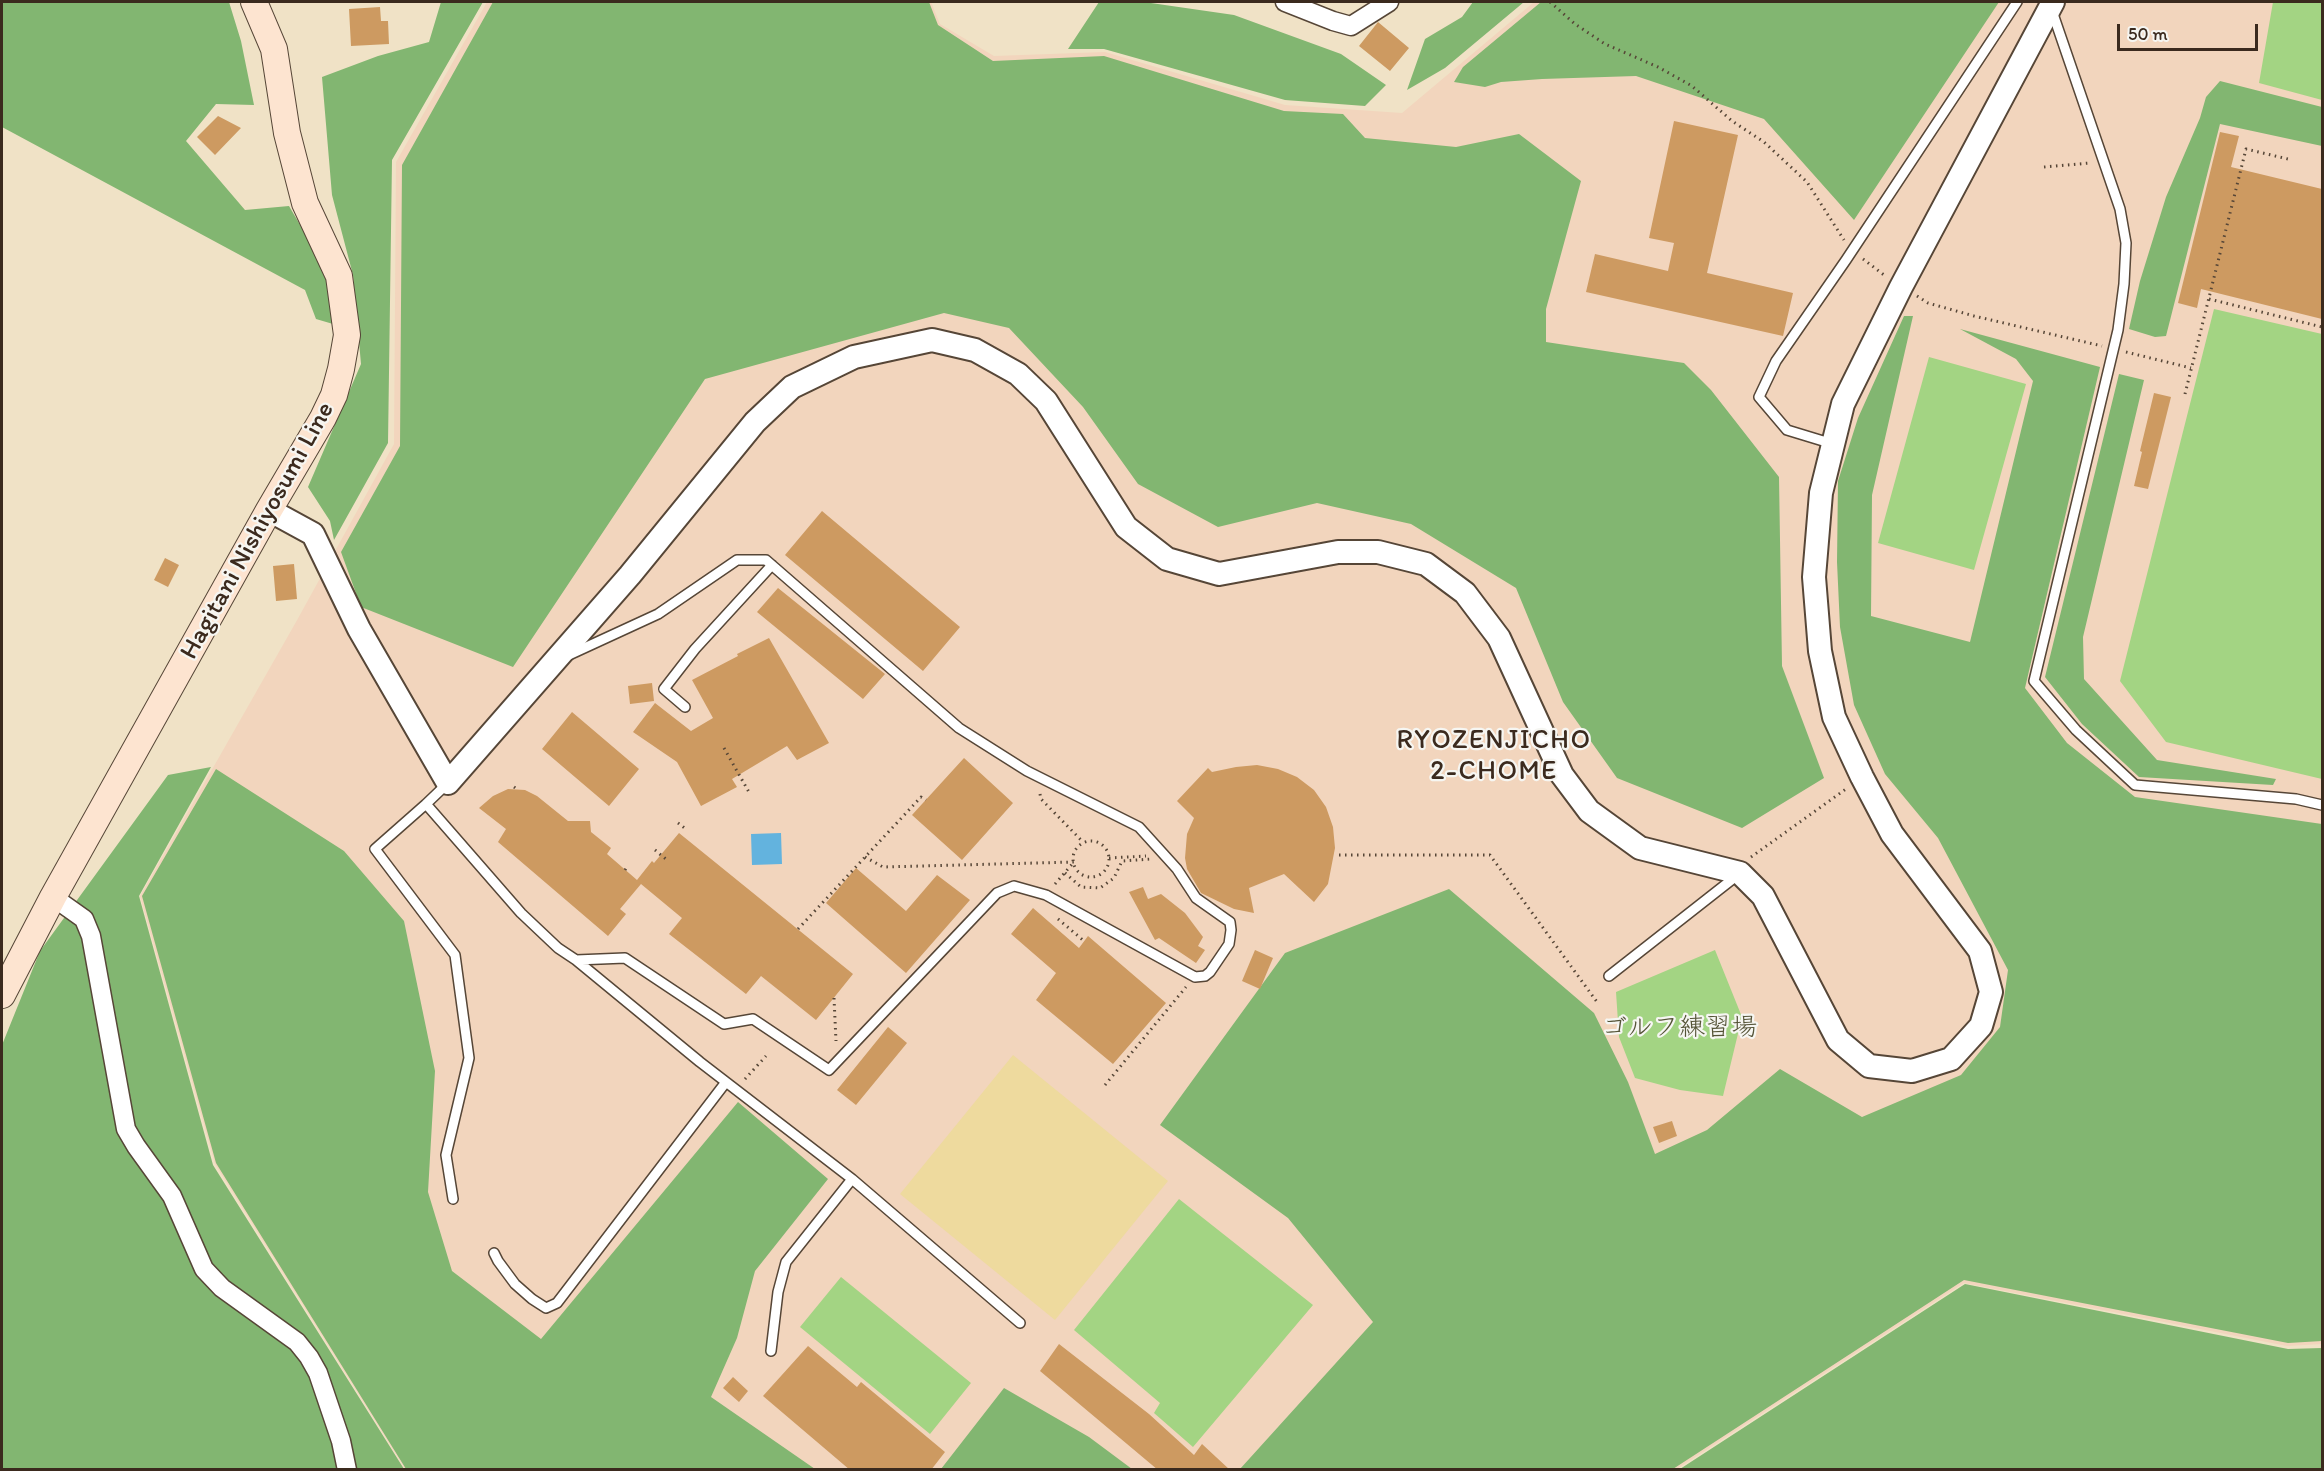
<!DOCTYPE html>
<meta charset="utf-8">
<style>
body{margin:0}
#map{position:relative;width:2324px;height:1471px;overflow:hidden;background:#f0e2c6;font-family:Itim,sans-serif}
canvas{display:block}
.frame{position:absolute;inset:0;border:3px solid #3b2a1e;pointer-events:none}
.scale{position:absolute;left:2117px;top:24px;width:141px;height:27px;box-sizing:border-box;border:3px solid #3b2a1e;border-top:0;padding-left:8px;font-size:18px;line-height:21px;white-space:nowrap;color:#3b2a1e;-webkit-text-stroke:4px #f6f6f2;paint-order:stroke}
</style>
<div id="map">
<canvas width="2324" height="1471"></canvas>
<div class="frame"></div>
<div class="scale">50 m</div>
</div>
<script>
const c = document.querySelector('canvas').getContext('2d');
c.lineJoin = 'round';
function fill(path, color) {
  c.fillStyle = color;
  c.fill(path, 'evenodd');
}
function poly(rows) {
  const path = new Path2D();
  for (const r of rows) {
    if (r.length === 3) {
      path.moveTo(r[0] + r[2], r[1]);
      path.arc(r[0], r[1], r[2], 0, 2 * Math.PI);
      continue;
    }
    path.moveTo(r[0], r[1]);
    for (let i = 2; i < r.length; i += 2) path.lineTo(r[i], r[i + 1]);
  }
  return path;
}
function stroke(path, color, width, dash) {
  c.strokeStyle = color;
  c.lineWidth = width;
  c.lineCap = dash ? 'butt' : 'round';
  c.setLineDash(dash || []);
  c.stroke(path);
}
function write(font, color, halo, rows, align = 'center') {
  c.font = font + ' Itim,"Klee One",sans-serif';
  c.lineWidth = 4.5;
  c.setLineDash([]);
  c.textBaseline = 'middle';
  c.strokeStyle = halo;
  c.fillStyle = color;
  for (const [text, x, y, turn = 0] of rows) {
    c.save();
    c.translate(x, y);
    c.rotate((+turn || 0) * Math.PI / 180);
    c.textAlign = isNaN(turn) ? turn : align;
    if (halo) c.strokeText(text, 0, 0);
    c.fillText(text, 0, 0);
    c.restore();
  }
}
const built = poly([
 [487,2,931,2,940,24,994,56,1105,52,1285,105,1402,113,1534,2,2322,2,2322,1344,2287,1346,1964,1283,1677,1469,405,1469,215,1164,140,896,296,622,394,444,396,162]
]);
const green = poly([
 [2273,2,2322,2,2322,100,2259,83],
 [2214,309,2322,334,2322,779,2166,742,2120,681],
 [1929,357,2026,384,1974,570,1878,543],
 [1715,950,1742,1017,1723,1096,1680,1090,1635,1078,1619,1037,1616,992],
 [1179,1199,1313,1305,1193,1447,1154,1413,1160,1403,1074,1330],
 [841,1277,971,1383,930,1434,800,1327]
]);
const forest = poly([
 [2,2,229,2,241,41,254,105,216,104,186,141,245,210,289,206,330,276,333,324,316,319,305,290,2,127],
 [441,2,483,2,392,160,388,443,334,540,330,521,308,487,361,364,353,275,332,195,322,77,378,56,429,42],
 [493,2,929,2,938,25,993,61,1104,56,1284,111,1343,114,1365,138,1456,147,1519,134,1581,181,1546,309,1546,342,1684,363,1711,390,1779,477,1782,666,1824,778,1742,828,1617,778,1563,702,1516,588,1411,524,1317,503,1218,527,1138,484,1083,407,1009,328,944,313,705,379,513,667,361,607,341,552,400,446,402,165],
 [1099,2,1144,2,1234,15,1341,54,1386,85,1365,106,1285,100,1104,49,1068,49],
 [1473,2,1524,2,1445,68,1407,90,1425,39,1462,17],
 [1541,2,1999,2,1854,220,1764,119,1636,76,1542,79,1501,82,1485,87,1454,82,1463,67],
 [2220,81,2322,107,2322,146,2220,124,2166,336,2155,337,2129,329,2140,281,2166,197,2200,118,2206,97],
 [1904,316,1913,316,1872,495,1871,616,1970,642,2033,381,2016,359,1960,329,2100,367,2025,688,2067,743,2135,797,2322,824,2322,1341,2288,1343,1964,1280,1673,1469,1240,1469,1373,1322,1288,1218,1160,1125,1285,953,1449,889,1594,1013,1628,1082,1655,1154,1707,1130,1780,1069,1862,1117,1961,1075,2000,1027,2008,970,1938,838,1885,774,1854,705,1840,627,1837,562,1838,481,1858,418],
 [2119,374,2144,380,2083,637,2084,679,2157,760,2276,779,2273,785,2139,777,2082,724,2045,677],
 [211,767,139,896,213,1165,404,1469,2,1470,2,1045,40,951,168,775],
 [216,769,344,851,404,921,435,1071,428,1192,452,1271,541,1339,738,1102,828,1179,755,1271,737,1338,711,1397,815,1469,406,1469,216,1163,142,896],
 [1965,1284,2288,1349,2322,1348,2322,1469,1680,1469],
 [1004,1388,1089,1437,1132,1469,941,1469]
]);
const sand = poly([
 [1013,1055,1168,1181,1055,1320,900,1194]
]);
const water = poly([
 [781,833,782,864,752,865,751,834]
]);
const building = poly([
 [380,7,381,21,388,21,389,44,351,46,349,9],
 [1378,22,1409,48,1390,71,1359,46],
 [218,116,241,128,215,155,197,137],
 [1674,121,1738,135,1707,273,1793,293,1783,336,1586,292,1595,254,1668,271,1674,243,1649,238],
 [2220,132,2239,136,2231,167,2322,189,2322,319,2201,289,2197,308,2178,303],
 [2154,393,2171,397,2148,489,2134,486,2142,452,2140,451],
 [822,511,960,627,923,671,785,555],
 [165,558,179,565,168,587,154,580],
 [294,564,297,599,276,601,273,566],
 [778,588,885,674,863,699,757,612],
 [769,638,829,743,797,760,787,746,732,779,737,787,701,806,677,762,633,732,655,703,691,731,713,718,692,680,738,656,737,654],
 [652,683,654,701,630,704,628,686],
 [572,712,639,769,609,806,542,749],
 [964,758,1013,803,962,860,912,815],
 [1257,765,1278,769,1297,777,1314,790,1326,807,1333,827,1335,848,1328,884,1314,902,1284,874,1249,888,1254,913,1234,909,1201,893,1187,869,1185,858,1187,834,1194,818,1177,801,1208,768,1212,772,1236,767],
 [508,789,525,790,537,796,568,821,590,821,591,832,611,848,607,854,637,880,652,861,654,863,679,833,853,974,816,1020,761,976,746,994,669,934,682,918,641,884,620,909,626,914,608,936,498,842,506,829,479,808,493,796],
 [856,868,906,911,937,875,970,900,906,973,826,903],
 [1143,887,1148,899,1161,894,1185,913,1203,937,1198,946,1205,950,1196,963,1159,938,1155,940,1129,892],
 [1033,908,1079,948,1088,936,1166,1003,1113,1064,1036,1000,1056,973,1011,934],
 [1255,950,1273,958,1260,989,1242,981],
 [888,1027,907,1043,856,1105,837,1090],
 [1672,1121,1677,1136,1659,1143,1653,1127],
 [1059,1344,1149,1414,1194,1455,1202,1444,1230,1470,1158,1470,1040,1371],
 [808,1346,857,1387,861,1382,945,1452,931,1470,850,1470,763,1396],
 [733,1377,748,1391,739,1402,723,1388]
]);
const path = poly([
 [1550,2,1575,24,1605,44,1658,67,1692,86,1732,121,1764,142,1807,182,1844,240],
 [2044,167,2090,163],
 [1863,259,1884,275],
 [1917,296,1928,303,1974,316,2102,346],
 [2209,299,2322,327],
 [2126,352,2191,368],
 [2185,394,2246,149,2292,160],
 [724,748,750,794],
 [514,787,518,790],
 [1040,794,1041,799,1083,842],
 [678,823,686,829],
 [1091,859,18],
 [655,850,667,860],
 [1339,855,1490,855,1597,1002],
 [865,857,883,867,1074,862],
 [1751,857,1846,789],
 [1109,858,1146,856],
 [625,870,627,867],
 [1065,873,1081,887,1100,888,1114,878,1122,861,1151,859],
 [1055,884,1074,862],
 [1058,919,1084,941],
 [798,929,921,797,926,800],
 [834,998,836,1041],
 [745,1079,766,1056],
 [1105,1085,1186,987]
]);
const service = poly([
 [2052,11,2120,209,2126,243,2124,284,2118,330,2034,681,2076,730,2135,785,2296,799,2322,805],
 [1833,444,1787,430,1759,397,1776,361,1846,260,2017,2],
 [569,655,658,614,737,560,766,560,959,728,1027,771,1139,827,1177,869,1196,898,1230,922,1231,930,1229,944,1210,972,1205,976,1195,977,1046,895,1014,886,997,893,829,1070,753,1019,724,1024,625,958,576,960],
 [685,707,664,689,695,649,772,565],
 [448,783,426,804,521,913,558,948,576,960,700,1062,852,1179,1020,1323],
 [426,804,375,849,455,955,469,1058,446,1155,453,1199],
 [1609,976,1739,874],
 [494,1253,498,1261,515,1284,532,1299,546,1308,557,1303,726,1082],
 [771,1351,778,1292,786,1262,852,1179]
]);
const minor = poly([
 [1285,2,1333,21,1351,26,1389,2],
 [53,897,84,919,91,936,126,1129,136,1146,172,1196,204,1269,222,1288,297,1342,309,1357,318,1373,341,1441,347,1470]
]);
const tertiary = poly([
 [269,510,313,534,359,629,448,783,630,575,755,422,792,387,854,357,932,340,975,350,1018,374,1046,401,1126,527,1167,559,1219,574,1338,552,1378,552,1426,564,1465,593,1499,638,1562,775,1589,811,1640,848,1740,873,1763,896,1838,1040,1869,1066,1912,1071,1951,1059,1981,1026,1991,992,1980,951,1892,834,1862,777,1834,717,1820,651,1814,577,1821,493,1843,404,1901,287,2053,2]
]);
const secondary = poly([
 [2,995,53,897,269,510,323,418,334,395,341,369,347,335,339,276,305,203,287,133,274,49,254,2]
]);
const streetNames = [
 ["Hagitani Nishiyosumi Line",258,531,-61]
];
const parkNames = [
 ["ゴルフ練習場",1679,1028]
];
const neighbourhoodNames = [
 ["RYOZENJICHO",1494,741],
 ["2-CHOME",1494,772]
];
fill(built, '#f2d5bd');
fill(green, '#a3d483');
fill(forest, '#82b671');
fill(sand, '#eeda9e');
fill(water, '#63b3de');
fill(building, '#cd9a61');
stroke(service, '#564637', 12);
stroke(minor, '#564637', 21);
stroke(tertiary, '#564637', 26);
stroke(secondary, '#564637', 28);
stroke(path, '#564637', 3, [1.5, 4.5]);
stroke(service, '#fff', 9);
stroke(minor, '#fff', 18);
stroke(tertiary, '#fff', 22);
stroke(secondary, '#fde4d0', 26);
write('26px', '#3b2a1e', '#f6f6f2', streetNames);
write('26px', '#555437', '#f6f6f2', parkNames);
c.letterSpacing = '1.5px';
write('27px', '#3b2a1e', '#f6f6f2', neighbourhoodNames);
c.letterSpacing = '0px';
</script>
